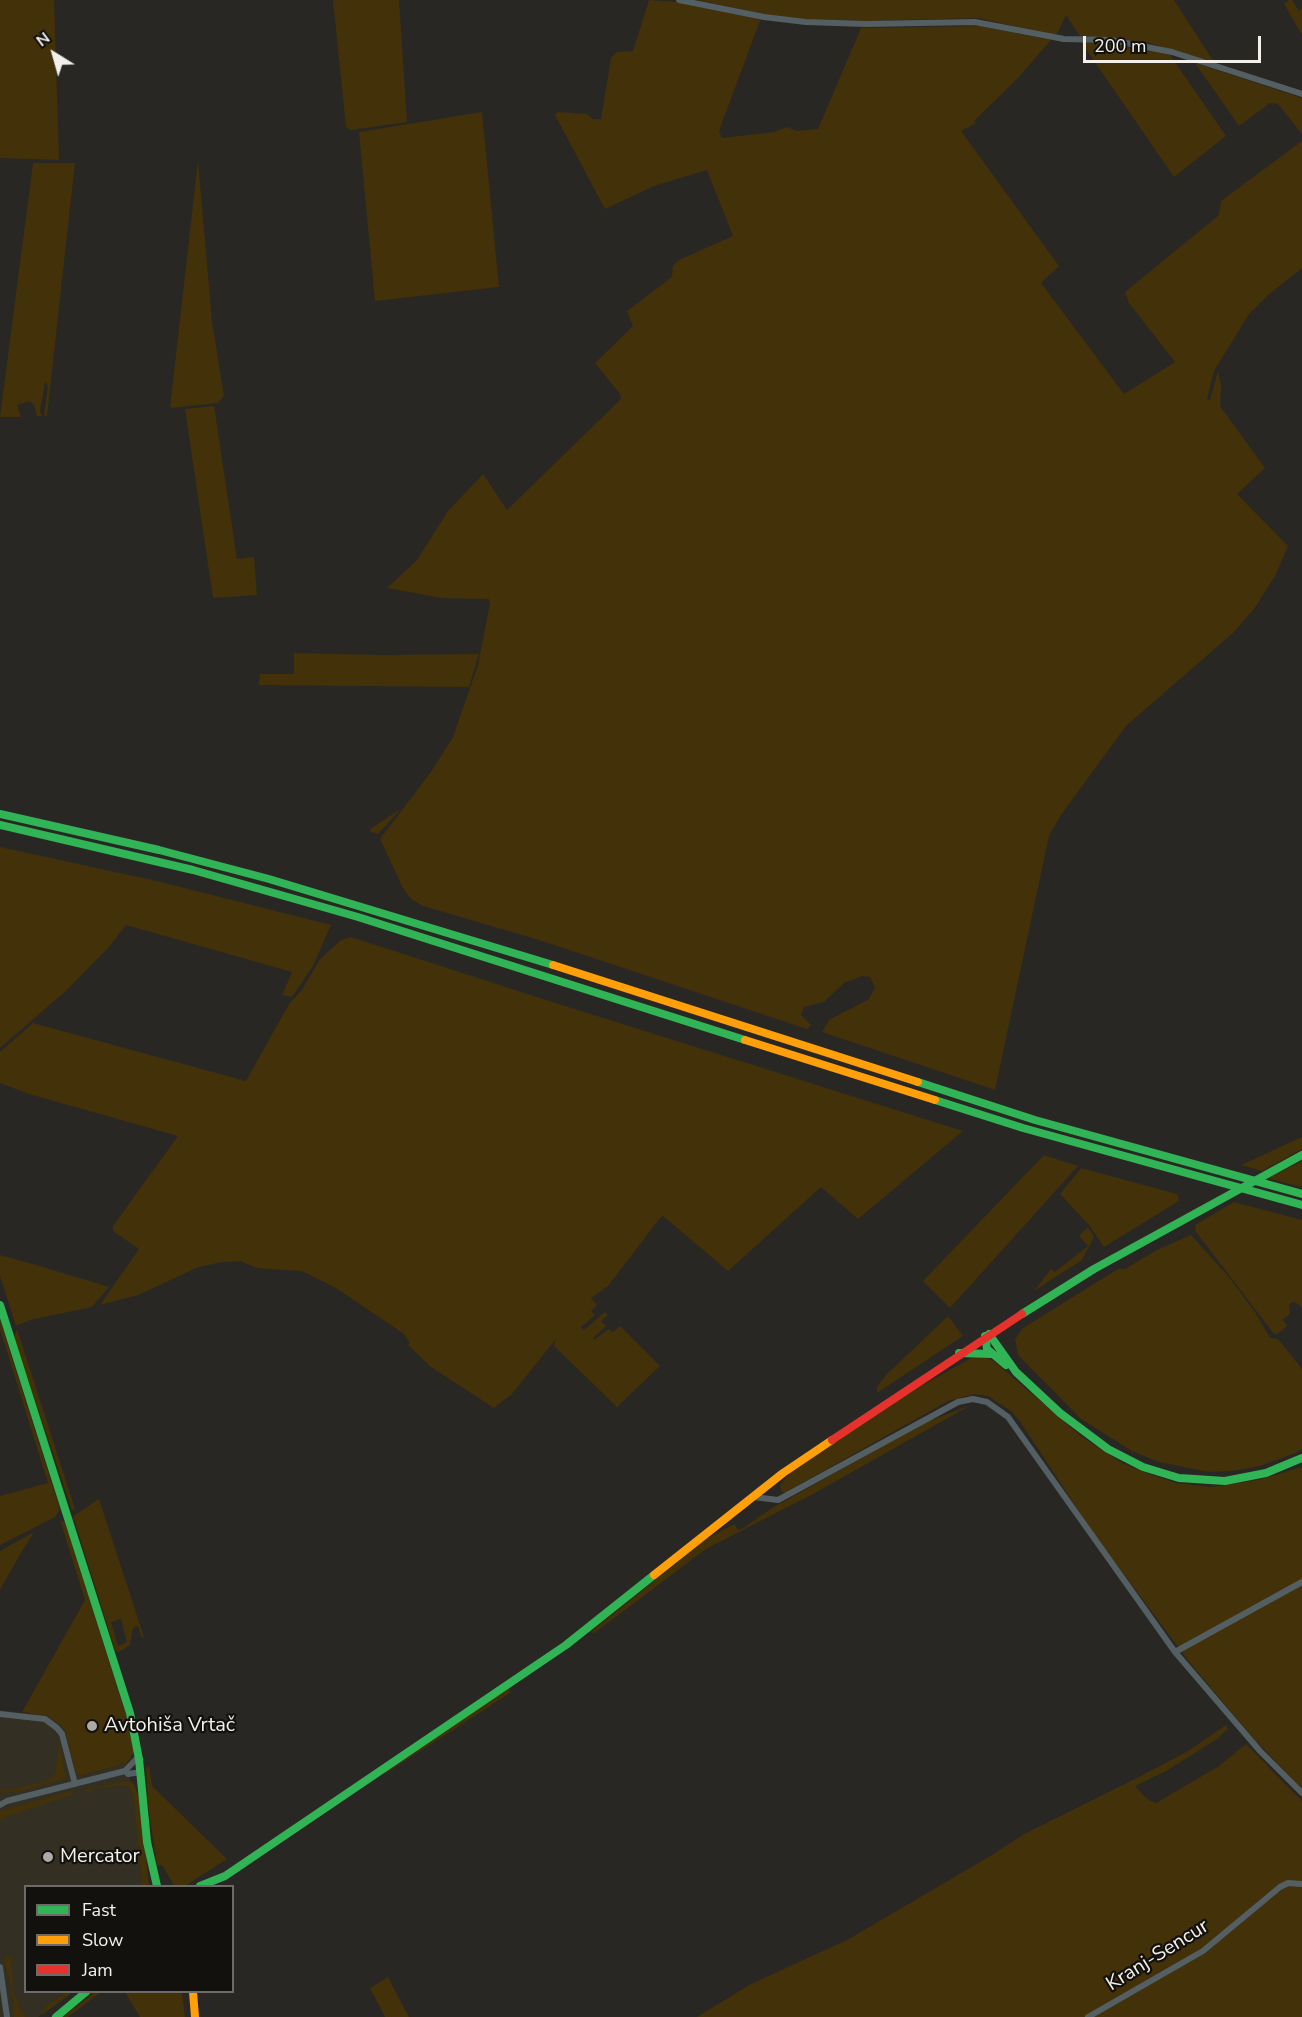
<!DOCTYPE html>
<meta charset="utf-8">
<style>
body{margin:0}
#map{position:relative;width:1302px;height:2017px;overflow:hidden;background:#292724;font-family:"Nunito Sans",sans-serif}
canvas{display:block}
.legend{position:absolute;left:24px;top:1885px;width:210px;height:108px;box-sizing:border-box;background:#13110e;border:2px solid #6d6a67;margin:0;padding:8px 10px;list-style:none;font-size:18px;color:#f3f0ec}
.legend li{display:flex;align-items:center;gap:12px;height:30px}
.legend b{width:30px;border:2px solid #6d6a67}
.north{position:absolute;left:24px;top:24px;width:60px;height:60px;-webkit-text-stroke:4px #13110e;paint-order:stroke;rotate:323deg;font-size:16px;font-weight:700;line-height:24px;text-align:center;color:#f3f0ec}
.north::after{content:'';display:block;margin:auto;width:21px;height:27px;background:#f3f0ec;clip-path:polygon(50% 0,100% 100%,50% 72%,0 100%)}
.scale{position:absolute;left:1083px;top:36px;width:178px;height:27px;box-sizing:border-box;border:3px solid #f3f0ec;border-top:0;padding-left:8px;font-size:18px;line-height:21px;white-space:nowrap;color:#f3f0ec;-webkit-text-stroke:4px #13110e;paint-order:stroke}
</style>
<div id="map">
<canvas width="1302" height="2017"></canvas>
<ul class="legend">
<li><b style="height:8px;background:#30b455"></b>Fast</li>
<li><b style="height:8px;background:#ff9f0a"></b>Slow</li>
<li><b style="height:8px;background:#e5322d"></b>Jam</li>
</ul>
<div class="north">N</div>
<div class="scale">200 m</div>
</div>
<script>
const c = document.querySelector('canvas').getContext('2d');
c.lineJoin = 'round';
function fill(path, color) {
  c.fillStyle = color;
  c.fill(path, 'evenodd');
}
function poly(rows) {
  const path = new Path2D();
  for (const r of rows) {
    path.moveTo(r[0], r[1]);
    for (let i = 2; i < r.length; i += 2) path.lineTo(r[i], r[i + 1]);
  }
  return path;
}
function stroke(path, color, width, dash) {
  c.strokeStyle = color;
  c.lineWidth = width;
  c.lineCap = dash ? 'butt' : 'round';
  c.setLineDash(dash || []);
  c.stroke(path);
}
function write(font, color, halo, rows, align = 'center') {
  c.font = font + ' "Nunito Sans",sans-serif';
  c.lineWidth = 4.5;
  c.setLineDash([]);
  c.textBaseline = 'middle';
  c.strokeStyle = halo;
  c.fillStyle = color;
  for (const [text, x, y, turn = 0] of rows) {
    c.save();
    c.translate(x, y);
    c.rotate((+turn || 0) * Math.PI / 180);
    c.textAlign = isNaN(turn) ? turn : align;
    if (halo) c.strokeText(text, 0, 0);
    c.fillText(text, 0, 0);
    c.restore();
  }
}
const built = poly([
 [0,1710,44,1716,55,1720,65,1731,80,1776,127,1763,130,1780,134,1785,149,1886,26,1886,26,1992,72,1992,38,2017,0,2017]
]);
const green = poly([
 [0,0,54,0,59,160,0,158],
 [333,0,399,0,407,122,351,130,346,127],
 [649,0,676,2,759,19,760,21,719,131,722,138,774,132,787,127,797,131,818,129,861,28,980,26,1051,40,1017,79,974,121,976,123,961,131,1059,266,1041,283,1124,394,1175,362,1129,303,1125,292,1219,215,1221,201,1302,141,1302,268,1268,295,1249,314,1214,371,1207,399,1210,400,1218,371,1221,386,1220,406,1265,468,1237,494,1288,546,1275,576,1254,609,1233,633,1126,726,1061,815,1049,836,995,1090,822,1032,829,1020,869,999,875,987,870,977,862,976,844,983,824,1002,804,1007,801,1015,811,1025,807,1029,539,940,423,906,411,899,403,888,380,839,431,772,453,737,478,665,490,603,489,599,442,598,387,588,417,560,448,511,483,474,507,510,621,399,620,394,595,363,633,326,627,311,672,277,673,266,679,260,733,236,707,170,654,186,605,209,555,115,558,112,587,114,593,119,601,119,611,58,617,52,633,51],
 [698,0,1174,0,1214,62,1145,42,1080,36,1066,15,1057,34,1053,35,978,18,864,21,805,19,767,15],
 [1289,0,1292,0,1299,11,1302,9,1302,35,1284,4],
 [1081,42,1144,48,1170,55,1226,136,1174,177],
 [1195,63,1302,98,1302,134,1278,104,1270,103,1239,126],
 [482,112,499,287,375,301,359,132],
 [198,160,212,321,224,396,218,403,170,408],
 [33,163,75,163,47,416,44,416,48,386,45,382,40,411,42,416,37,416,34,405,29,401,17,405,21,417,0,417],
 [214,406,237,559,254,557,257,595,213,598,185,409],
 [294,653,382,655,479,654,469,687,259,685,260,674,294,674],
 [402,808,378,834,369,831,373,827],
 [0,847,157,881,331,925,313,966,292,997,282,995,292,972,126,925,108,948,67,990,0,1048],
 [351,937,540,998,963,1131,858,1219,821,1187,728,1271,663,1216,660,1218,608,1286,591,1298,597,1305,591,1311,595,1315,581,1327,584,1330,605,1312,608,1315,601,1321,606,1326,593,1338,594,1340,609,1329,613,1332,620,1326,660,1366,617,1407,554,1346,556,1339,512,1394,494,1408,431,1367,408,1345,410,1343,404,1334,336,1288,302,1271,257,1268,240,1261,222,1262,199,1267,138,1295,100,1305,139,1249,113,1231,113,1226,178,1136,29,1094,0,1083,0,1052,33,1023,246,1081,289,1004,302,990,320,959,341,940],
 [1302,1137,1302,1149,1262,1171,1241,1165],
 [1044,1155,1078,1166,950,1308,923,1281],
 [1302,1161,1302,1187,1267,1178,1270,1177],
 [1081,1168,1177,1194,1179,1201,1104,1247,1089,1225,1060,1194],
 [1234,1202,1302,1220,1302,1309,1300,1305,1294,1302,1289,1304,1290,1314,1283,1319,1287,1326,1277,1334,1274,1334,1196,1232,1195,1225],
 [1088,1227,1094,1237,1082,1260,1034,1291,1051,1269,1055,1272,1088,1246,1079,1236],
 [1191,1235,1228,1276,1255,1312,1270,1338,1278,1339,1302,1369,1302,1449,1296,1453,1260,1466,1232,1471,1208,1472,1159,1462,1132,1451,1081,1419,1018,1355,1015,1339,1023,1328,1118,1269,1125,1269,1157,1250],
 [0,1255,40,1266,109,1287,92,1307,30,1320,16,1326,0,1276],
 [948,1316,963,1336,877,1393,877,1387,886,1375],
 [0,1320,60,1509,55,1517,0,1545,0,1496,48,1483,0,1329],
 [17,1329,75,1509,72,1510,14,1338],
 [973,1357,987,1358,995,1362,1082,1437,1122,1463,1149,1474,1176,1483,1211,1487,1258,1480,1302,1467,1302,1789,1254,1739,1190,1663,1094,1534,1021,1423,1011,1411,988,1396,975,1394,948,1401,784,1493,781,1491,780,1485,790,1473,886,1406],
 [971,1405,813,1494,706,1549,593,1634,592,1631,705,1540,732,1525,735,1525,738,1530,742,1529,772,1508,926,1422],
 [99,1499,144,1637,142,1638,138,1626,133,1628,130,1645,119,1652,115,1650,73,1516],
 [121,1619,127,1642,118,1646,111,1622],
 [60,1520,65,1522,130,1728,134,1752,127,1763,80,1776,76,1772,65,1731,59,1724,49,1717,22,1712,85,1600],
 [34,1532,18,1558,0,1590,0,1551],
 [509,1688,510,1693,385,1774,383,1772],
 [1226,1725,1228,1729,1217,1739,1168,1770,1135,1786,1147,1799,1156,1803,1219,1766,1246,1744,1302,1801,1302,2017,697,2017,751,1984,847,1940,992,1855,1024,1834,1137,1778,1188,1751],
 [55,1740,59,1744,66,1778,22,1791,1,1793,1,1789,10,1790,49,1780,55,1774,59,1745],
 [149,1765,152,1786,227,1859,185,1886,174,1885,162,1865,157,1866,148,1804,146,1769],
 [127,1781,134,1784,140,1800,149,1886,142,1886,134,1801,130,1788,124,1785,93,1789,88,1793,82,1790],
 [67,1792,72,1792,72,1795,7,1816,0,1821,0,1811],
 [7,1955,11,1958,14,1995,21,2004,18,2007,26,2017,14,2017,11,1985,4,1962],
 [388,1977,409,2017,385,2017,370,1988],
 [66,1992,73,1992,42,2015,44,2008],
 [95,1992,101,1992,68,2017,63,2017],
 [125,1992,182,1992,185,2017,140,2017]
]);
const street = poly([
 [679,0,764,17,806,22,866,24,975,22,1064,39,1111,40,1172,52,1302,94],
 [754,1497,778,1500,958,1402,973,1399,987,1402,1008,1417,1175,1652,1260,1751,1302,1793],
 [1175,1652,1302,1582],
 [0,1714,45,1719,57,1728,62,1734,75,1784],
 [125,1771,128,1774,141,1772],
 [0,1805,7,1801,125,1771,139,1756],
 [0,1967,7,2017],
 [1088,2017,1203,1951,1280,1887,1288,1883,1302,1884]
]);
const fast = poly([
 [0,814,159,850,269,879,553,965],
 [0,825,193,870,358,917,745,1040],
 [918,1082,1035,1120,1302,1194],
 [935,1100,1023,1128,1302,1205],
 [0,1305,130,1713,139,1759,147,1842,157,1886],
 [1022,1314,1094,1269,1302,1155],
 [989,1334,1016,1372,1060,1413,1108,1449,1143,1467,1179,1478,1225,1481,1266,1473,1302,1458],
 [985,1336,987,1349,1006,1365],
 [959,1353,991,1354],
 [200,1886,225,1876,566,1645,654,1575],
 [56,2017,86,1992]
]);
const slow = poly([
 [553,965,918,1082],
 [745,1040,935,1100],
 [654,1575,783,1473,832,1440],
 [193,1992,195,2017]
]);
const jam = poly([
 [832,1440,1022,1314]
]);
const markers = [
 [92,1726,6,"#acaaa6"],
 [48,1857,6,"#acaaa6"]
];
const poiNames = [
 ["Avtohiša Vrtač",104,1726],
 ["Mercator",60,1857]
];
const streetNames = [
 ["Kranj-Sencur",1158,1956,-32]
];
fill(built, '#342f23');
fill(green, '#423109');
stroke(street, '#535f63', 6);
stroke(fast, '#30b455', 8);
stroke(slow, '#ff9f0a', 8);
stroke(jam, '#e5322d', 8);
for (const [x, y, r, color] of markers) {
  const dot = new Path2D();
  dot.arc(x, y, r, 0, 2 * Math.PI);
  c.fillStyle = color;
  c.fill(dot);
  stroke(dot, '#13110e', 2);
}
write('20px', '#f3f0ec', '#13110e', poiNames, 'left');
write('20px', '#f3f0ec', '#13110e', streetNames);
</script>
